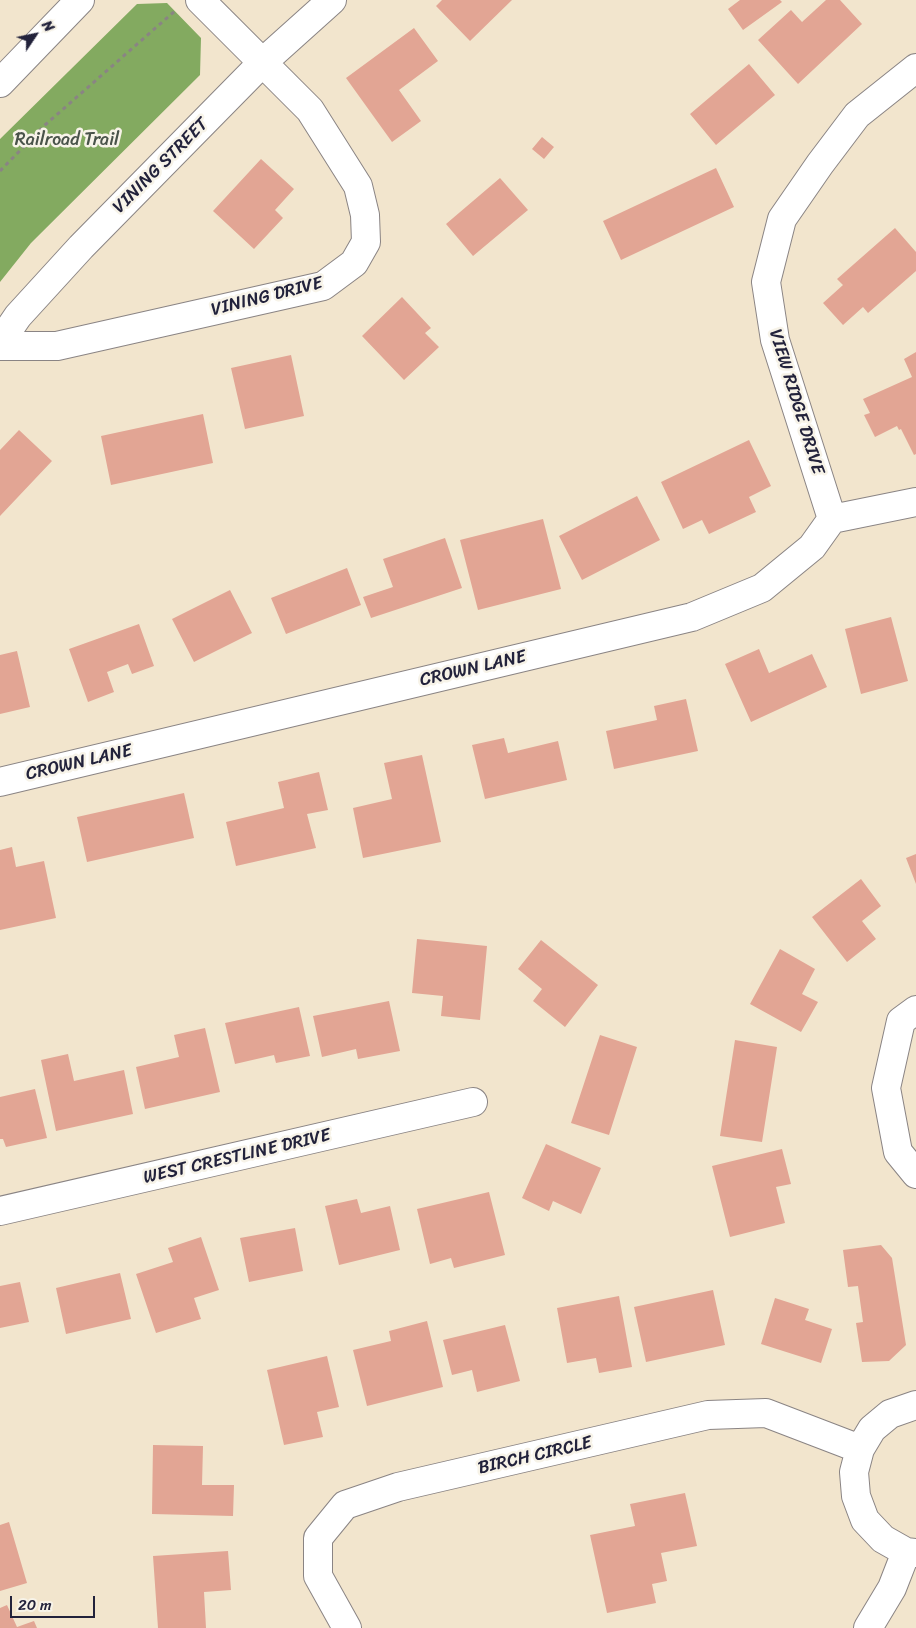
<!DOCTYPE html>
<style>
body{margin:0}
#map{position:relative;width:916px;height:1628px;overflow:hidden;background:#f2e5cd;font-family:Sriracha,sans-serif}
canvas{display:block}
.north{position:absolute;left:10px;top:10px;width:50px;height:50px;-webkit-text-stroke:4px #f7f3e8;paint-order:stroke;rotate:56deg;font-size:14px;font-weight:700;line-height:20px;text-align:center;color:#22223b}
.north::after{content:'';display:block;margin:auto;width:18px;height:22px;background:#22223b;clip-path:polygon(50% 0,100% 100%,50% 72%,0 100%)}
.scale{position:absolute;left:10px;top:1596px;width:85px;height:22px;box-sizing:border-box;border:2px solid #22223b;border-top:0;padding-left:6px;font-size:15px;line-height:18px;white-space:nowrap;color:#22223b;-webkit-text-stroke:4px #f7f3e8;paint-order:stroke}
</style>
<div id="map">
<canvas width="916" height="1628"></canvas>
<div class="north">N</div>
<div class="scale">20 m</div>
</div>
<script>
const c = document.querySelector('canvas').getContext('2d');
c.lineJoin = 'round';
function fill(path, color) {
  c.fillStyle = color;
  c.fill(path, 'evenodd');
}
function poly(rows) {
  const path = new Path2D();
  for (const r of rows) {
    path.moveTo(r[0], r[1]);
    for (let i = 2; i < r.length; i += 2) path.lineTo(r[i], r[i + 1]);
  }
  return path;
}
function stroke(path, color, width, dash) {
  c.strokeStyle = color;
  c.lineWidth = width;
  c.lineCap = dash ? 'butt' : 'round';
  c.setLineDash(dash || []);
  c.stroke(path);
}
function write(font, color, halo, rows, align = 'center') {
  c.font = font + ' Sriracha,sans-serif';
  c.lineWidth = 5;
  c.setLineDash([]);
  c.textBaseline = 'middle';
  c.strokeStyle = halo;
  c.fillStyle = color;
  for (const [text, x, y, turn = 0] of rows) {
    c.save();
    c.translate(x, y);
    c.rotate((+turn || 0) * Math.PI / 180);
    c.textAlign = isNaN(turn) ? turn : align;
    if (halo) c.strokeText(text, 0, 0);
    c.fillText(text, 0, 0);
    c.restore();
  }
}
const forest = poly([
 [167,3,201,38,200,75,31,243,0,282,0,139,137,4]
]);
const building = poly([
 [442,0,512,0,470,41,436,6],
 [740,0,780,0,782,2,743,30,728,9],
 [826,0,840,0,862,24,798,84,758,40,791,10,802,22],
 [414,28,438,61,399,90,421,121,392,142,346,78],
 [749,64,775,95,716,145,690,114],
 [542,137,554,147,544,159,532,149],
 [261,159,294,189,275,210,283,218,254,249,213,211],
 [716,168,734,207,621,260,603,221],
 [500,178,528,210,473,256,446,224],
 [895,228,916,252,916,271,868,313,863,307,843,325,823,303,843,285,837,279],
 [402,297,431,328,425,333,439,347,404,380,362,336],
 [916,352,916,454,914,455,901,429,899,430,897,426,875,437,864,415,870,413,863,399,912,377,904,359],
 [291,355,304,416,245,429,231,368],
 [203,414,213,463,111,485,101,436],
 [19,430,52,461,0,516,0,450],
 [749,440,771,486,749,497,756,512,709,534,702,520,683,529,661,482],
 [637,496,660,540,582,580,559,536],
 [543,519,561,589,478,610,460,540],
 [445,538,462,588,371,618,363,597,393,587,383,559],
 [347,568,361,605,286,634,271,598],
 [230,590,252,633,194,662,172,619],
 [891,617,908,681,861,694,845,629],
 [139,624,154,666,132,674,128,664,107,672,114,692,88,702,69,649],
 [759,649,769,673,812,654,827,687,751,722,725,664],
 [17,651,30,707,0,714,0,655],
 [686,699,698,751,614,769,606,731,657,720,654,706],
 [504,738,508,753,558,741,567,780,485,799,472,745],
 [422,755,441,842,363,858,353,808,392,799,384,763],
 [319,772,328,810,307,814,316,848,236,866,226,822,284,808,278,782],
 [184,793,194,838,87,862,77,817],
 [12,847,16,867,44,861,56,918,0,930,0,850],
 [916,854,916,884,906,858],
 [861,879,881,906,862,921,876,939,847,962,812,917],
 [417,939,487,946,480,1020,441,1016,443,996,412,993],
 [541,940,598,985,565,1027,533,1001,542,989,518,969],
 [780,949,815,969,802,994,818,1002,801,1032,750,1004],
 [389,1001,400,1051,358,1059,356,1049,322,1057,313,1016],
 [299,1007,310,1056,276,1063,274,1055,235,1064,225,1023],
 [205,1028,220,1092,145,1109,136,1067,179,1057,174,1035],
 [600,1035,637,1047,609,1135,571,1123],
 [735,1040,777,1047,762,1142,720,1136],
 [68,1054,74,1081,124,1070,133,1114,56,1131,41,1060],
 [35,1089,47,1138,6,1147,3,1139,0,1139,0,1097],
 [546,1144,601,1168,581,1214,553,1201,549,1211,522,1198],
 [782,1149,791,1184,776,1187,785,1223,730,1237,712,1166],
 [489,1192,505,1255,454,1268,451,1258,430,1264,417,1209],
 [357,1199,361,1213,390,1206,400,1250,339,1265,325,1206],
 [295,1228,303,1271,249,1282,240,1238],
 [201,1237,219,1290,194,1298,201,1319,156,1333,136,1274,173,1262,168,1248],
 [881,1245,892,1258,906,1345,889,1361,862,1362,856,1323,863,1322,858,1286,848,1287,843,1250],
 [120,1273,131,1319,66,1334,56,1288],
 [20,1282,29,1322,0,1328,0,1286],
 [713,1290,725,1345,646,1362,634,1307],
 [619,1296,632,1367,599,1373,596,1358,567,1363,557,1308],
 [775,1298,809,1309,805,1320,832,1329,821,1363,761,1344],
 [427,1321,443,1387,367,1406,353,1350,391,1341,389,1331],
 [505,1325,520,1381,477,1392,472,1370,452,1375,443,1340],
 [327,1356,339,1407,317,1412,323,1437,284,1445,267,1370],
 [153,1445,203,1446,202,1485,234,1485,233,1516,152,1514],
 [685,1493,697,1546,661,1553,667,1581,652,1584,656,1603,607,1613,590,1535,635,1526,630,1504],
 [9,1522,27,1583,0,1591,0,1525],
 [228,1551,231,1590,204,1592,206,1628,158,1628,153,1556],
 [7,1605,17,1627,34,1621,37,1628,0,1628,0,1608]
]);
const path = poly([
 [0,171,45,125,176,10]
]);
const minor = poly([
 [0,83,80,0],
 [0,342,18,316,81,247,263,62,332,0],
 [0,346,57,346,323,286,354,263,366,242,365,215,358,186,310,110,200,0],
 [832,519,775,340,766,282,782,219,820,164,857,115,916,68],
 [0,782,692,617,762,588,812,547,832,519,916,502],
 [916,1010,901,1021,886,1088,898,1152,916,1174],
 [0,1211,473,1102],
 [916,1405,890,1414,872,1429,860,1449,854,1472,856,1496,865,1520,883,1539,906,1552,916,1553],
 [347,1628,318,1576,318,1538,345,1505,398,1487,708,1415,766,1413,860,1449],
 [868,1628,892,1588,906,1552]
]);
const parkNames = [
 ["Railroad Trail",67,140]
];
const streetNames = [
 ["VINING STREET",161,166,-45],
 ["VINING DRIVE",267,297,-14],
 ["VIEW RIDGE DRIVE",796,402,73],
 ["CROWN LANE",473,669,-13],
 ["CROWN LANE",79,763,-13],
 ["WEST CRESTLINE DRIVE",237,1157,-13],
 ["BIRCH CIRCLE",535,1456,-13]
];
fill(forest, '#83aa60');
fill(building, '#e2a594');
stroke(minor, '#8a8484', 30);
stroke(path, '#8a8484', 3, [4, 4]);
stroke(minor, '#fff', 28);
write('18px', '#49534a', '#f7f3e8', parkNames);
write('18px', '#22223b', '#f7f3e8', streetNames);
</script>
